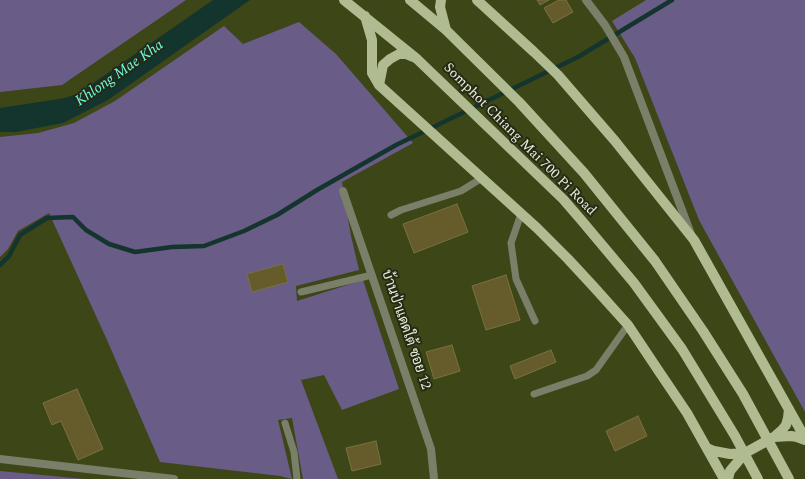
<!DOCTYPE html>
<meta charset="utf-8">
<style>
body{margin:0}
canvas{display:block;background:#3d4617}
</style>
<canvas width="805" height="479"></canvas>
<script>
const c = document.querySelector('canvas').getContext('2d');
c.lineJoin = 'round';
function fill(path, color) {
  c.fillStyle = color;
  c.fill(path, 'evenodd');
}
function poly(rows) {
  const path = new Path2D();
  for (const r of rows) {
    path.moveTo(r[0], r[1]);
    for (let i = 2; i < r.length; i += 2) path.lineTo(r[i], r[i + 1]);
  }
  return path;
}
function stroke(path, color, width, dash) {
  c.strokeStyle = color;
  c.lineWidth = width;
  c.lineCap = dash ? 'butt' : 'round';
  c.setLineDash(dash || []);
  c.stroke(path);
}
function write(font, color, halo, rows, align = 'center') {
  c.font = font + ' Spectral,Sarabun,serif';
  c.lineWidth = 4;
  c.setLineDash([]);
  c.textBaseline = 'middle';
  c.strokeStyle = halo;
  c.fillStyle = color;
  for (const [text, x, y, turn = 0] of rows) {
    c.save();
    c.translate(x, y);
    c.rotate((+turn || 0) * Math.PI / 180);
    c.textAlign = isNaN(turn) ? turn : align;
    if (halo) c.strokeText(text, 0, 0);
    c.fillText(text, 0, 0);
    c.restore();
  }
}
const green = poly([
 [0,0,186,0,62,85,0,92],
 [646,0,805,0,805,412,699,220,635,58,612,21],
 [299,22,336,54,413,143,342,182,351,236,359,270,296,286,297,301,363,280,399,389,342,410,324,375,301,380,338,479,303,479,292,418,278,420,292,479,280,476,160,462,107,340,49,213,18,231,8,249,0,257,0,137,38,133,74,123,115,101,224,26,243,44],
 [0,471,84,479,0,479]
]);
const water = poly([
 [213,0,250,0,108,100,63,123,16,132,0,132,0,108,65,98,79,93]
]);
const stream = poly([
 [0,265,9,256,20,235,47,218,73,217,86,230,109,244,135,252,172,247,204,246,244,231,277,215,317,190,396,145,578,57,672,0]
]);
const building = poly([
 [537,0,549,0,540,5,537,0],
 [559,0,566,0,573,12,553,23,544,8,559,0],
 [457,204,468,232,414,253,403,224,457,204],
 [283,264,288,282,252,292,247,274,283,264],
 [506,275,520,320,486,330,472,286,506,275],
 [452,345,460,371,434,379,426,352,452,345],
 [551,350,556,362,515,379,510,366,551,350],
 [77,389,103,449,78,460,61,421,52,425,43,403,77,389],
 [638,416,647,436,615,451,606,431,638,416],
 [376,441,381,464,352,471,346,448,376,441]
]);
const service = poly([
 [521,214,511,243,516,279,535,321],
 [391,215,401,210,461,191,482,178],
 [301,292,372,275],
 [534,394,587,376,596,370,628,325],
 [285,423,294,452,297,479]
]);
const minor = poly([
 [586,0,605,25,624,57,691,234],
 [343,191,431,449,434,479],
 [0,459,174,479]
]);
const primary = poly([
 [344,0,417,59,563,199,582,221,634,283,682,349,735,436,758,479],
 [410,0,446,30,519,102,584,173,655,261,703,331,743,394,789,479],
 [441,0,440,7,446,30],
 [477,0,534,52,558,75,615,141,694,240,805,438],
 [365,16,372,40,372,73,379,85,537,228,568,259,593,286,628,325,658,370,687,413,724,479],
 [379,85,383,65,390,59,399,54,406,54,413,57],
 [774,437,791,436,797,437,805,440],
 [707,448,714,451,730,454,745,453],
 [728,479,730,471,745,453,774,437,782,430,786,425,788,418,789,409]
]);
const streetNames = [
 ["Somphot Chiang Mai 700 Pi Road",519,140,45],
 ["บ้านป่าแดดใต้ ซอย 12",405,330,71]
];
const waterNames = [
 ["Khlong Mae Kha",120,74,-35]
];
fill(green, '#695c86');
fill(water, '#14342e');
stroke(stream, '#14342e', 4.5);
fill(building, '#655b2b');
stroke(building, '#7a7140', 1);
stroke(service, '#7a7f6a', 7);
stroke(minor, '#7a7f6a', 8);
stroke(primary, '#b1bb91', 10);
write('14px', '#ebf1d7', '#252a16', streetNames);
write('italic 15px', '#6dfbe0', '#252a16', waterNames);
</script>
